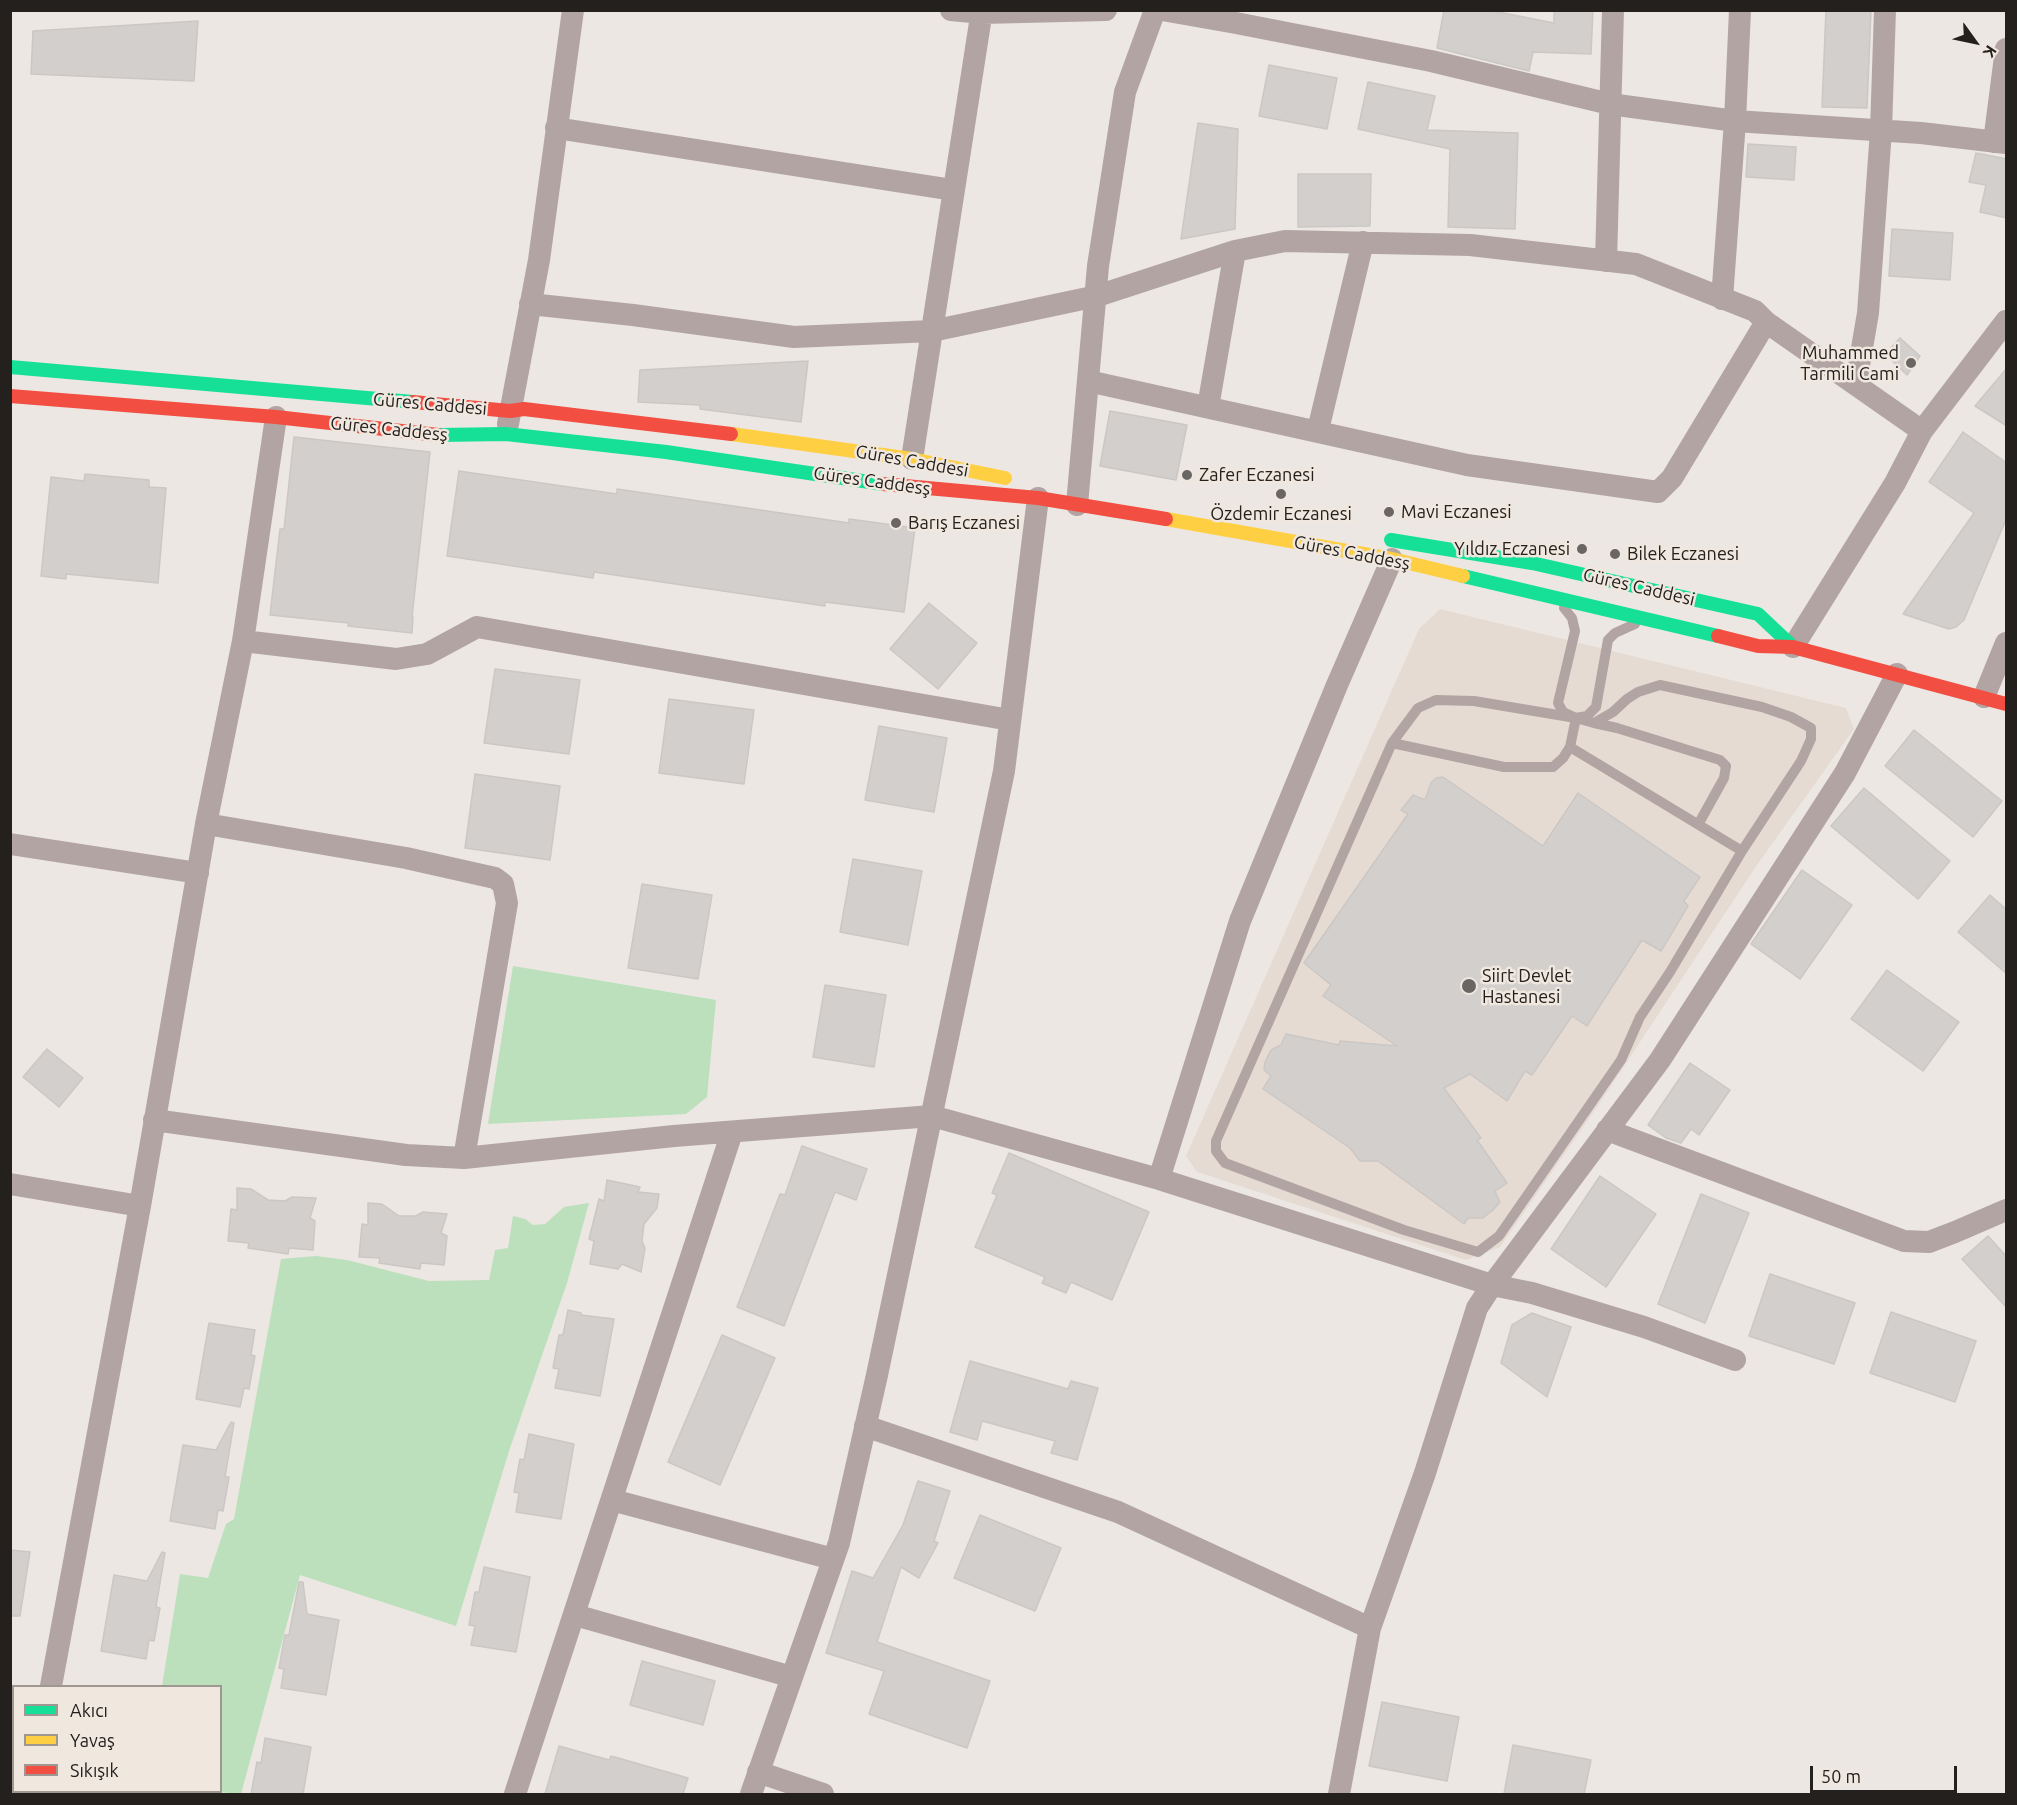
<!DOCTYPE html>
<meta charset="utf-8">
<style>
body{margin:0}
#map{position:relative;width:2017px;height:1805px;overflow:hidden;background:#ece7e3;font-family:Ubuntu,sans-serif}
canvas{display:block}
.frame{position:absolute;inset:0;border:12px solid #24201e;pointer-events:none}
.legend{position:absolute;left:12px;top:1685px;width:210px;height:108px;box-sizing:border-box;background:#f0e7df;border:2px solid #9e9792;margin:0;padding:8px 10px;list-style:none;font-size:18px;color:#24201e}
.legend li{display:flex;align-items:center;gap:12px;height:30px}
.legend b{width:30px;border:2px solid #9e9792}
.north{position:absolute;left:1945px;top:12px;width:60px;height:60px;-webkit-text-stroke:4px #f0e7df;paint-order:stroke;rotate:123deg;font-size:16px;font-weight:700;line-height:24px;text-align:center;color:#24201e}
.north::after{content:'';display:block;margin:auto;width:21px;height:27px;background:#24201e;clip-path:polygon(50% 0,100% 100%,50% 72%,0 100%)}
.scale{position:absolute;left:1810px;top:1766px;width:147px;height:27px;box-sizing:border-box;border:3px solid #24201e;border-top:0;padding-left:8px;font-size:18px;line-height:21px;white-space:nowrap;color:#24201e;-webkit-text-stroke:4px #f0e7df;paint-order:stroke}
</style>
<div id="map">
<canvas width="2017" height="1805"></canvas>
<div class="frame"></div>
<ul class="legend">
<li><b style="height:8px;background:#16e098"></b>Akıcı</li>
<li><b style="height:8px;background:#ffcf43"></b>Yavaş</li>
<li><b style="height:8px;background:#f24e42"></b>Sıkışık</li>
</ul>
<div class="north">K</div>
<div class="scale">50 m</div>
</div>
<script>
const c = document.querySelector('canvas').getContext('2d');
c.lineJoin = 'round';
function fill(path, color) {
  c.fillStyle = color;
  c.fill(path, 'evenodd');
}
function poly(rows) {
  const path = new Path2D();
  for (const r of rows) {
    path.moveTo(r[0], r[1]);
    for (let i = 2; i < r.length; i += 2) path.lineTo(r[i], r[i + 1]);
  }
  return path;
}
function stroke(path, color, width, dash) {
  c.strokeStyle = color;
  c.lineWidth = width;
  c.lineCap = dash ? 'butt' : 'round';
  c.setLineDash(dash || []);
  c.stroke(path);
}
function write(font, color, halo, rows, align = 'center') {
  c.font = font + ' Ubuntu,sans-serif';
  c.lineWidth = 5;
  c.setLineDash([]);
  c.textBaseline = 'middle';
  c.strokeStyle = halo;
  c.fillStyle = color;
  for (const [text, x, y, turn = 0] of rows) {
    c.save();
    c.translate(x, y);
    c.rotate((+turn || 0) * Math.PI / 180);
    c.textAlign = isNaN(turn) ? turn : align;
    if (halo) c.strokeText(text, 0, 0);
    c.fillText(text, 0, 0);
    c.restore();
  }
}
const built = poly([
 [1440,609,1846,708,1854,729,1757,865,1597,1107,1500,1247,1466,1260,1197,1172,1186,1156,1419,629]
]);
const green = poly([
 [513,966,716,1000,707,1097,686,1114,488,1124],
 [589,1203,567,1283,509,1451,456,1626,300,1575,241,1794,218,1792,220,1792,220,1686,162,1686,180,1574,208,1578,226,1524,234,1519,281,1259,316,1256,347,1260,429,1281,489,1280,495,1250,508,1248,513,1216,525,1219,533,1225,545,1224,564,1207]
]);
const building = poly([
 [1444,10,1488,10,1554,23,1554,10,1593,10,1591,54,1533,52,1529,71,1437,48,1444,10],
 [1826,10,1871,10,1867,108,1822,107,1826,10],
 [198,21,194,81,31,74,33,31,198,21],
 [1269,65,1337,78,1327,129,1259,116,1269,65],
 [1368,82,1435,96,1427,130,1518,133,1515,229,1448,227,1450,149,1358,129,1368,82],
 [1198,123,1238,129,1235,229,1181,239,1198,123],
 [1748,144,1796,147,1794,180,1746,177,1748,144],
 [1976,153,2007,159,2007,218,1980,212,1986,185,1969,182,1976,153],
 [1298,174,1371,174,1370,226,1298,227,1298,174],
 [1892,229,1953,233,1950,280,1889,276,1892,229],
 [1900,338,1920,356,1907,375,1885,354,1900,338],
 [808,361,801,422,700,409,700,405,638,402,640,370,808,361],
 [2007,368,2007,426,1975,406,2007,368],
 [1110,411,1187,425,1176,480,1100,466,1110,411],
 [1963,432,2007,463,2007,517,1964,620,1956,627,1949,629,1903,614,1974,513,1929,482,1963,432],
 [294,437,430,452,412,617,413,617,412,633,348,626,349,623,270,615,280,529,284,529,294,437],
 [459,471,617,494,617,489,849,523,849,519,915,528,904,612,825,602,825,606,594,572,593,578,447,556,459,471],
 [85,474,149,480,149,487,166,488,158,583,66,574,66,579,41,576,51,477,84,481,85,474],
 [929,603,977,643,938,689,890,649,929,603],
 [495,669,580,680,569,754,484,743,495,669],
 [669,699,754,710,744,784,659,773,669,699],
 [879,726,947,738,934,812,865,800,879,726],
 [1914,730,2002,801,1973,837,1885,766,1914,730],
 [475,774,560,786,550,860,465,848,475,774],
 [1443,777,1543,846,1578,793,1700,877,1684,901,1688,906,1661,951,1642,940,1587,1026,1572,1016,1532,1075,1525,1071,1507,1101,1470,1074,1444,1088,1481,1138,1477,1140,1507,1183,1495,1191,1500,1202,1493,1210,1483,1218,1468,1218,1464,1224,1378,1161,1360,1161,1350,1148,1263,1089,1271,1076,1264,1070,1265,1062,1271,1050,1281,1045,1286,1034,1339,1045,1340,1041,1397,1046,1323,996,1331,985,1304,963,1408,814,1401,810,1413,795,1425,800,1431,783,1436,778,1443,777],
 [1864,788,1950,861,1918,899,1831,826,1864,788],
 [853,859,922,871,908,945,840,932,853,859],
 [1802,870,1852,905,1800,979,1751,944,1802,870],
 [642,884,712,895,698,979,628,968,642,884],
 [1990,895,2007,910,2007,974,1958,932,1990,895],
 [1887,970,1959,1022,1923,1071,1851,1019,1887,970],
 [825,985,886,995,874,1067,813,1057,825,985],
 [47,1049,83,1078,59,1107,23,1077,47,1049],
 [1690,1063,1730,1090,1699,1135,1691,1129,1681,1143,1666,1138,1648,1125,1690,1063],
 [802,1146,867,1169,856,1200,835,1192,784,1326,737,1307,780,1194,785,1195,802,1146],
 [1009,1153,1149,1212,1112,1300,1071,1282,1066,1293,1042,1283,1045,1277,975,1247,997,1195,992,1193,1009,1153],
 [1600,1176,1656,1214,1606,1287,1551,1249,1600,1176],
 [607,1180,640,1187,638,1192,659,1194,657,1208,644,1224,642,1241,645,1248,641,1272,622,1264,618,1269,590,1264,594,1241,589,1239,599,1199,604,1201,607,1180],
 [237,1188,251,1189,268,1200,285,1201,292,1197,316,1198,310,1218,315,1221,313,1250,289,1248,288,1254,248,1248,249,1243,228,1241,231,1209,237,1210,237,1188],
 [1701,1194,1749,1213,1705,1323,1658,1304,1701,1194],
 [368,1203,382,1204,399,1216,416,1216,423,1212,447,1214,441,1233,447,1236,444,1265,421,1263,420,1269,379,1263,380,1258,359,1257,362,1224,368,1225,368,1203],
 [1988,1236,2007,1257,2007,1308,1962,1259,1988,1236],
 [1770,1274,1855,1303,1834,1364,1749,1336,1770,1274],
 [568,1310,581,1313,581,1315,614,1319,600,1396,555,1388,559,1369,553,1368,559,1335,563,1335,568,1310],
 [1891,1312,1976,1341,1955,1402,1870,1373,1891,1312],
 [1532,1313,1571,1327,1547,1397,1501,1363,1512,1325,1532,1313],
 [209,1323,255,1330,251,1355,255,1356,249,1389,244,1388,240,1407,196,1399,209,1323],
 [722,1335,775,1358,720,1485,668,1462,722,1335],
 [970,1361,1068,1389,1071,1381,1098,1388,1077,1460,1051,1453,1055,1441,982,1421,977,1440,950,1432,970,1361],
 [231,1422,234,1423,225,1477,229,1477,223,1511,218,1510,215,1529,170,1521,183,1445,216,1450,231,1422],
 [529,1434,574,1444,561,1519,516,1512,519,1493,514,1492,520,1459,524,1460,529,1434],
 [918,1481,950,1491,934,1541,938,1543,919,1578,901,1567,877,1642,990,1681,967,1748,869,1714,884,1671,826,1653,852,1571,873,1578,903,1525,918,1481],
 [980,1515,1061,1548,1035,1611,954,1578,980,1515],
 [10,1550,30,1552,20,1616,10,1616,10,1550],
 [162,1552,165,1553,156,1607,160,1608,154,1641,149,1640,146,1659,101,1651,114,1575,147,1581,162,1552],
 [484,1567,530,1577,516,1652,471,1645,475,1626,469,1625,475,1592,479,1592,484,1567],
 [299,1582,303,1582,307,1614,339,1620,326,1695,281,1688,284,1669,279,1668,285,1635,289,1635,299,1582],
 [642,1661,715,1681,703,1725,630,1705,642,1661],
 [1382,1702,1459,1717,1447,1781,1369,1766,1382,1702],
 [265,1738,311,1747,303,1794,251,1794,257,1762,261,1763,265,1738],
 [1513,1745,1591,1760,1584,1794,1504,1794,1513,1745],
 [559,1746,609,1760,611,1756,688,1778,683,1794,545,1794,559,1746]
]);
const lane = poly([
 [1564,608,1572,618,1575,631,1558,703,1563,712,1576,718,1587,716,1596,707,1608,640,1615,633,1635,624],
 [1594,723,1613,712,1627,699,1638,692,1660,685,1762,707,1791,717,1811,728,1811,739,1801,761,1742,851,1670,972,1640,1017,1621,1060,1499,1236,1478,1252,1404,1230,1225,1163,1216,1151,1216,1141,1392,743,1418,708,1436,700,1474,701,1576,718,1594,723,1617,728,1720,760,1726,766,1724,778,1699,823],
 [1392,743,1504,767,1553,767,1563,758,1570,747,1576,718],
 [1570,747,1742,851]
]);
const street = poly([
 [951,10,982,13,1106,10],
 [1162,10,1236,23,1431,61,1610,104,1735,121,1921,133,2006,143],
 [556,128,953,190],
 [1994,142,2006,49],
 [1606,261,1613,10],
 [1722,299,1735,121,1740,10],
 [530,304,633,315,794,337,932,331,1097,296,1235,251,1285,241,1470,245,1636,264,1755,311,1766,322,1922,431],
 [1088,381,1467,465,1658,492,1672,478,1766,322],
 [1856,383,1868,313,1881,130,1885,10],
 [1208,407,1235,251],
 [508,424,539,260,573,10],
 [1318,430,1363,242],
 [912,459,982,10],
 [1077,505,1098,266,1125,92,1155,10],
 [243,641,396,659,427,654,477,627,1010,720],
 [1793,647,1895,483,1922,431,2006,321],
 [1984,697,2006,643],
 [206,824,406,858,495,878,503,884,507,903,464,1158],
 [10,844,198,873],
 [154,1120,406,1155,464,1158,674,1136,932,1116,1159,1179,1492,1285,1532,1293,1644,1327,1735,1360],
 [1607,1130,1904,1241,1929,1242,1955,1232,2006,1210],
 [1159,1179,1240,921,1337,685,1392,559],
 [10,1184,140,1206],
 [865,1426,1118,1512,1370,1628],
 [612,1500,833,1559],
 [575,1615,792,1677],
 [51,1686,140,1206,206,824,243,641,276,417],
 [758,1772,823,1794],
 [31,1794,32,1792],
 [515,1794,732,1132],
 [751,1794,839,1543,877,1375,1004,771,1038,498],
 [1339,1794,1370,1628,1425,1473,1477,1308,1492,1285,1660,1060,1845,773,1897,674]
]);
const fast = poly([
 [10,367,413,402],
 [438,435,506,434,666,452,883,484],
 [1391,540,1532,563,1758,614,1793,647],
 [1463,576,1718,636]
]);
const slow = poly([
 [731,434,912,459,1005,478],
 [1166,519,1392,559,1463,576]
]);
const jam = poly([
 [10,396,276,417,438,435],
 [413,402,510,411,524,409,731,434],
 [883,484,1038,498,1166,519],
 [1718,636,1758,646,1793,647,2006,704]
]);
const markers = [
 [1911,363,6,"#6a6663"],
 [1187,475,6,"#6a6663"],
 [1281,494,6,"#6a6663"],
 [1389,512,6,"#6a6663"],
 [896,523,6,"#6a6663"],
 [1582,549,6,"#6a6663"],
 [1615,554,6,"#6a6663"],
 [1469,986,8,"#6a6663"]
];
const poiNames = [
 ["Muhammed",1899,353,"right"],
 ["Tarmili Cami",1899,374,"right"],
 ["Zafer Eczanesi",1199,475],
 ["Mavi Eczanesi",1401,512],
 ["Özdemir Eczanesi",1281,514,"center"],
 ["Barış Eczanesi",908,523],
 ["Yıldız Eczanesi",1570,549,"right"],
 ["Bilek Eczanesi",1627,554],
 ["Siirt Devlet",1482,976],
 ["Hastanesi",1482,997]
];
const streetNames = [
 ["Güres Caddesi",430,404,5],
 ["Güres Caddesş",389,429,6],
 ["Güres Caddesi",912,461,10],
 ["Güres Caddesş",872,481,8],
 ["Güres Caddesş",1352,553,11],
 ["Güres Caddesi",1639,587,13]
];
fill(built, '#e6dbd2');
fill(green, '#bbe0bb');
fill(building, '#d3cfcd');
stroke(building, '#cbc7c5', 1.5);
stroke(lane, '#b2a4a2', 10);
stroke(street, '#b2a4a2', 22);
stroke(fast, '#16e098', 14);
stroke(slow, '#ffcf43', 14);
stroke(jam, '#f24e42', 14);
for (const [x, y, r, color] of markers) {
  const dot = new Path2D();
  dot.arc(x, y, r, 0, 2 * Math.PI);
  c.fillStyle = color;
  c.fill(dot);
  stroke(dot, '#f0e7df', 2);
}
write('18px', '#24201e', '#f0e7df', poiNames, 'left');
write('18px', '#24201e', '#f0e7df', streetNames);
</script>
